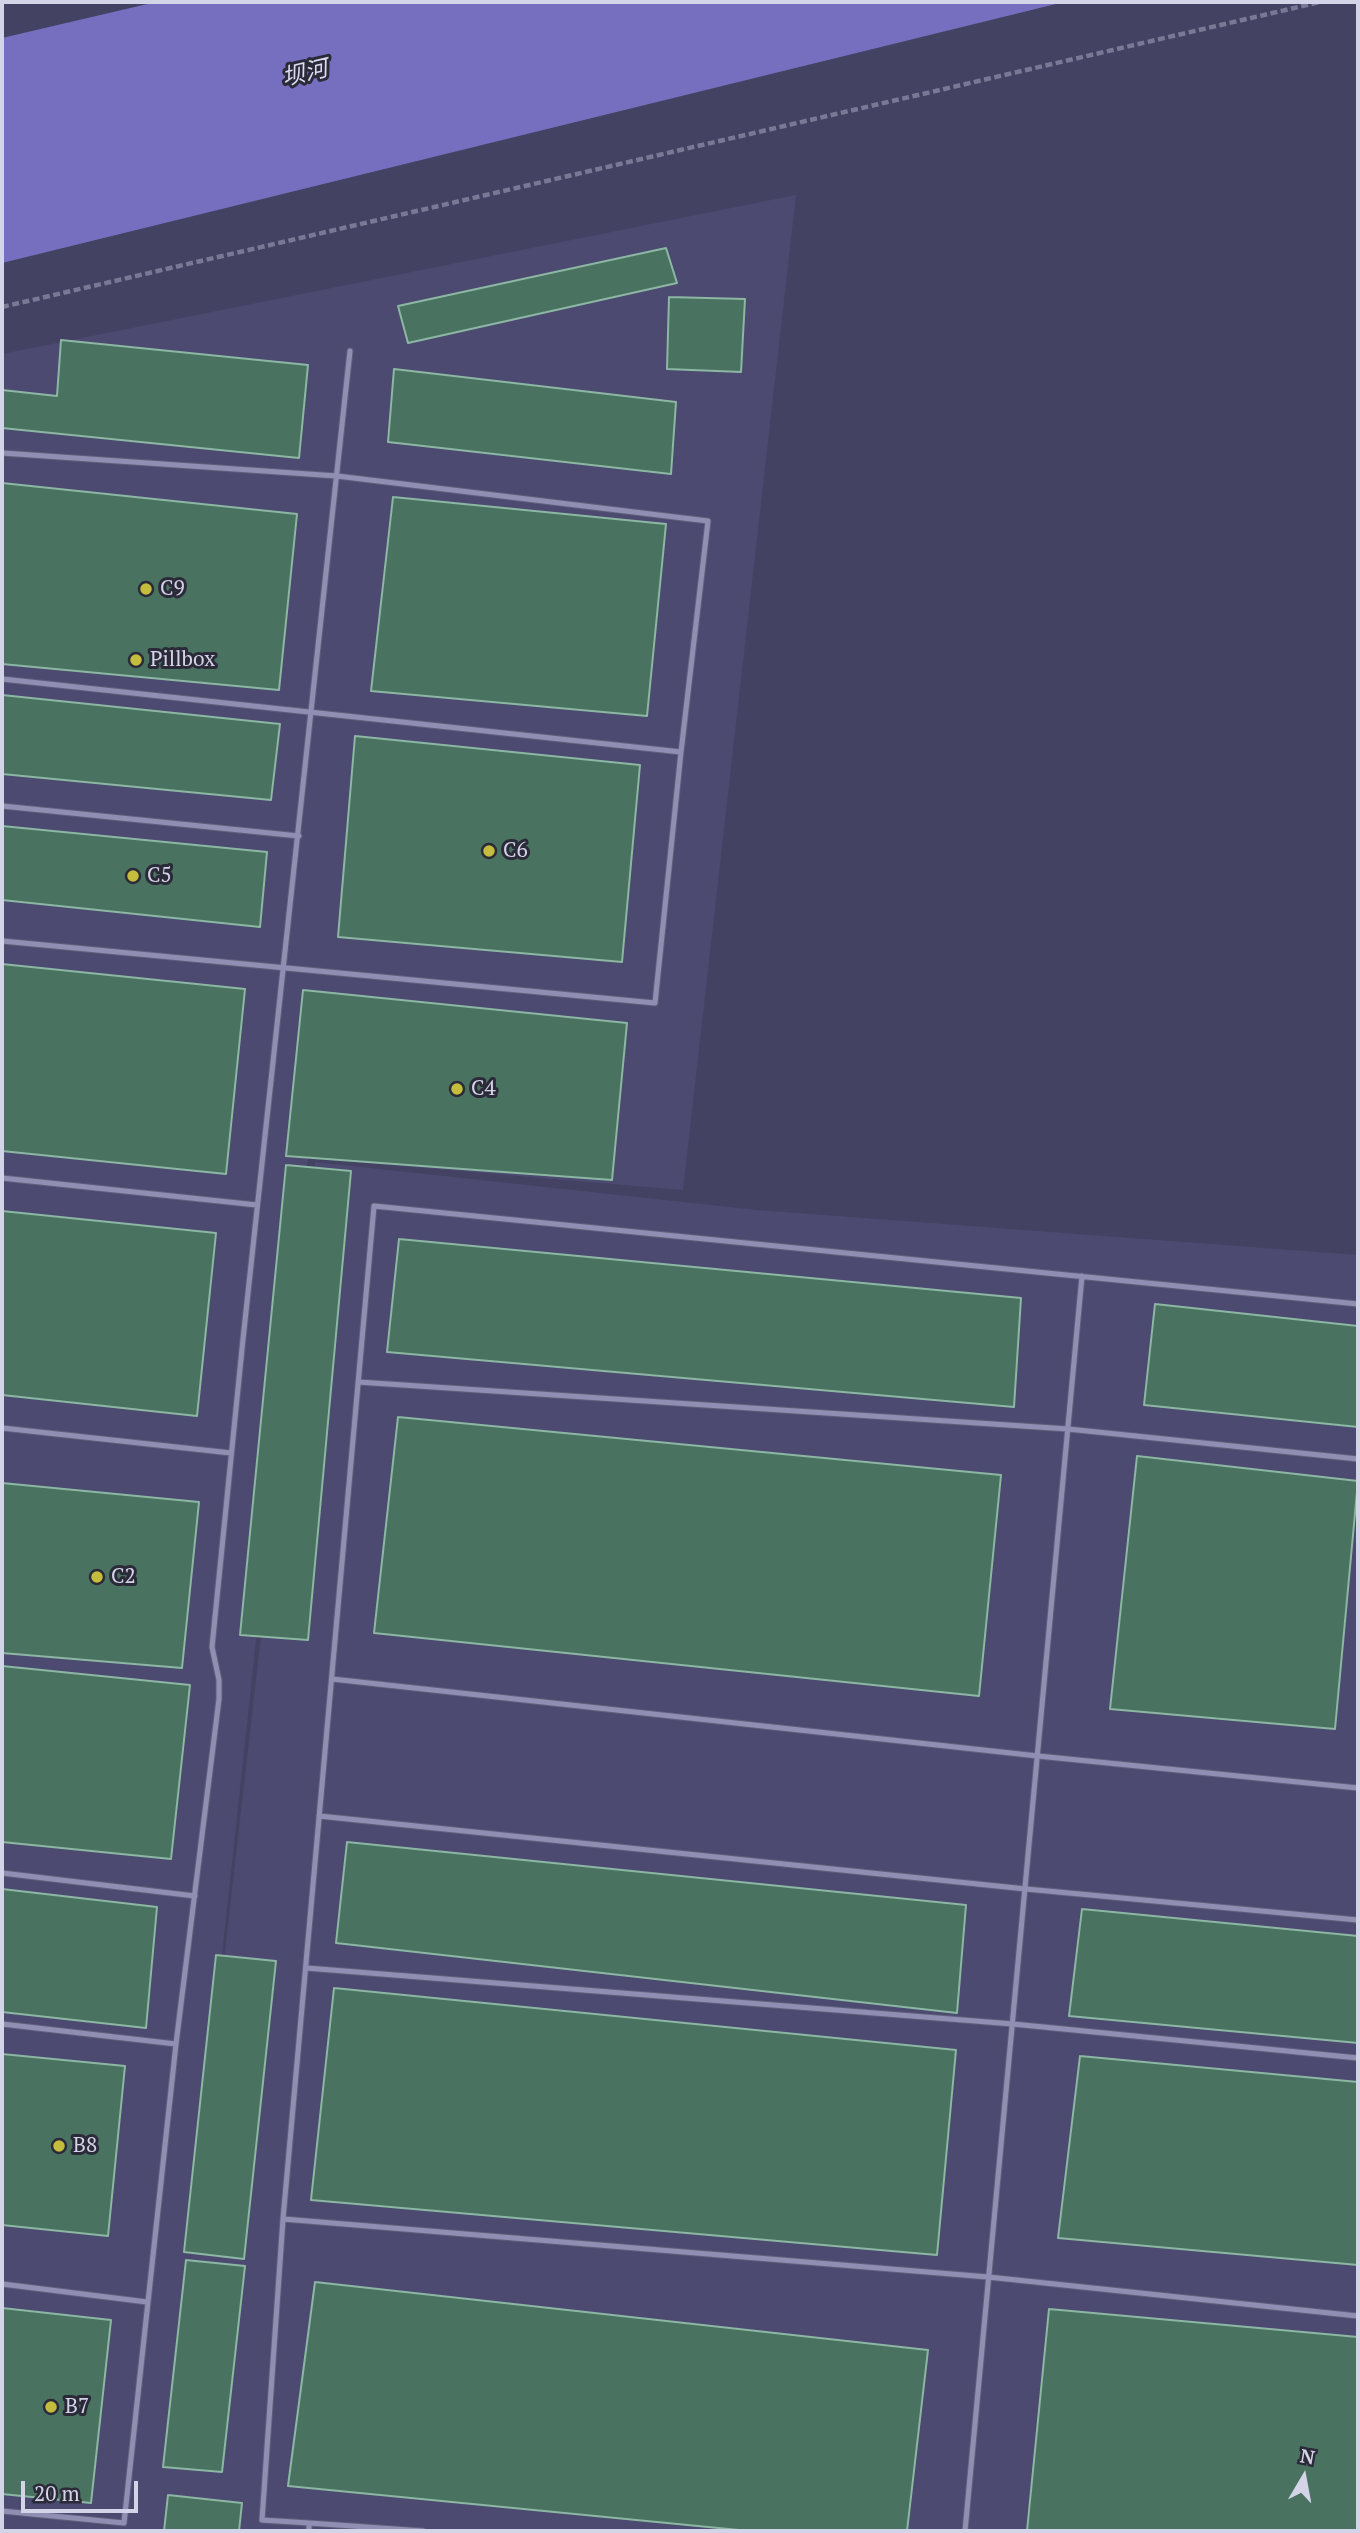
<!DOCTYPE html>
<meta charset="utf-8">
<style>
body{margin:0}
#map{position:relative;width:1360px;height:2533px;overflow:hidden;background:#434262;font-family:"PT Serif",serif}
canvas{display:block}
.frame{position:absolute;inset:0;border:4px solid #d4d4e8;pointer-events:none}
.north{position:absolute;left:1269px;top:2442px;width:70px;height:70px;-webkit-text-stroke:5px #2b2a39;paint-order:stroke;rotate:10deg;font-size:19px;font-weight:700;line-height:28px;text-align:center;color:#d4d4e8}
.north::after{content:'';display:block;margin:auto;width:24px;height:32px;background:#d4d4e8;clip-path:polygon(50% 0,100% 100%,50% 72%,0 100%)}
.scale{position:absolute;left:21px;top:2481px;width:117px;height:32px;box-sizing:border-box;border:4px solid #d4d4e8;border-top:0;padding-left:9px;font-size:21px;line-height:24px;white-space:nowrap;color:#d4d4e8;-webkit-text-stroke:5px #2b2a39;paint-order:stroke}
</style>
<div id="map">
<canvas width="1360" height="2533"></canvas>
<div class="frame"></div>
<div class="north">N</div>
<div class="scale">20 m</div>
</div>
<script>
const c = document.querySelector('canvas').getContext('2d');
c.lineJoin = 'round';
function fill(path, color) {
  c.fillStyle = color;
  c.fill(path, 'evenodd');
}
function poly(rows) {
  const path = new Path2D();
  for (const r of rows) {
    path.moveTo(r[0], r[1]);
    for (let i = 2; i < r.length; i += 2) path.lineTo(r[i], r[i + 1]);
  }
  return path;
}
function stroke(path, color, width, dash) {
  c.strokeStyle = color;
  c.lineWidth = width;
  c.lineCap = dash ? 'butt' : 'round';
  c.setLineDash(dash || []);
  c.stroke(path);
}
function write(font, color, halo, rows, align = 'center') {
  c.font = font + ' "PT Serif","Noto Sans SC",serif';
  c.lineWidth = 6;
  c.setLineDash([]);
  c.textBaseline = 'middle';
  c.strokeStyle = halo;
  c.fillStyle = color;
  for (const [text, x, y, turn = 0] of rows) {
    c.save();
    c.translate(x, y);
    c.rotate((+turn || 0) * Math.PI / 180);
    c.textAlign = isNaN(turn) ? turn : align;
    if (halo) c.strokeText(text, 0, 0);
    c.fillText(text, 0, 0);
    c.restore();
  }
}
const built = poly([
 [796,195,683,1190,308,1158,177,2373,315,1162,757,1210,1358,1255,1358,2531,2,2531,2,354]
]);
const water = poly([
 [156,2,1064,2,2,263,2,38]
]);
const building = poly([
 [666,248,677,283,408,343,398,306,666,248],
 [669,297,745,299,741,372,667,369,669,297],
 [61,340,308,365,299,458,2,428,2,390,57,396,61,340],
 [394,369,676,402,671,474,388,442,394,369],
 [2,483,297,514,279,690,2,664,2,483],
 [393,497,666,524,647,716,371,691,393,497],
 [2,695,280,724,271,800,2,774,2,695],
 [355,736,640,765,622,962,338,937,355,736],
 [2,826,267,852,260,927,2,900,2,826],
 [2,964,245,989,226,1174,2,1151,2,964],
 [303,990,627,1023,612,1180,286,1156,303,990],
 [286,1165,351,1171,308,1640,240,1635,286,1165],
 [2,1211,216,1233,197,1416,2,1395,2,1211],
 [399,1239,1021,1298,1014,1407,387,1352,399,1239],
 [1155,1304,1358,1326,1358,1427,1144,1405,1155,1304],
 [398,1417,1001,1475,979,1696,374,1633,398,1417],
 [1137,1456,1358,1481,1335,1729,1110,1709,1137,1456],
 [2,1483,199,1502,182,1668,2,1653,2,1483],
 [2,1666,190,1685,171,1859,2,1842,2,1666],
 [347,1842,966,1905,957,2013,336,1943,347,1842],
 [2,1889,157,1907,146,2028,2,2012,2,1889],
 [1082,1909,1358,1936,1358,2043,1069,2016,1082,1909],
 [216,1955,276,1961,244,2259,184,2252,216,1955],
 [334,1988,956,2050,937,2255,311,2200,334,1988],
 [2,2054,125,2066,108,2236,2,2225,2,2054],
 [1080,2056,1358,2082,1358,2265,1058,2238,1080,2056],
 [186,2260,245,2266,222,2472,163,2467,186,2260],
 [315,2282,928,2350,907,2531,749,2531,288,2486,315,2282],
 [2,2308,111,2320,91,2503,2,2494,2,2308],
 [1049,2309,1358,2337,1358,2531,1027,2531,1049,2309],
 [168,2495,242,2503,239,2531,164,2531,168,2495]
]);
const path = poly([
 [2,307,1320,2]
]);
const lane = poly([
 [2,453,337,476,708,521,681,752],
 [2,679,681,752,655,1003,2,941],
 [2,806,299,836],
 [2,1178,257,1205],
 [358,1382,1068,1429,1358,1459],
 [2,1428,231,1453],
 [332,1679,1038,1756,1358,1788],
 [319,1816,1026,1889,1358,1920],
 [2,1873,195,1896],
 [306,1968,1013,2024,1358,2058],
 [2,2024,176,2044],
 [283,2219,988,2277,1358,2316],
 [2,2284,147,2302],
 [2,2511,124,2523,176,2044,219,1699,219,1680,212,1647,243,1339,350,351],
 [309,2523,423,2531],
 [309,2531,309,2523,262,2520,283,2219,374,1206,1358,1304],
 [965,2531,1082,1276]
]);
const markers = [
 [146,589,7,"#c4bc3d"],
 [136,660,7,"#c4bc3d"],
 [489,851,7,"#c4bc3d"],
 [133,876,7,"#c4bc3d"],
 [457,1089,7,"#c4bc3d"],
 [97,1577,7,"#c4bc3d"],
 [59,2146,7,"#c4bc3d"],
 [51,2407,7,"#c4bc3d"]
];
const poiNames = [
 ["C9",160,589],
 ["Pillbox",150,660],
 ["C6",503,851],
 ["C5",147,876],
 ["C4",471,1089],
 ["C2",111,1577],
 ["B8",73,2146],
 ["B7",65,2407]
];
const waterNames = [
 ["坝河",305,74,-13]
];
fill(built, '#4c4a71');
fill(water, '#766fbf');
fill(building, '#4a7261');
stroke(building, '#8cb7a3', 2);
stroke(lane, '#605f7a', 7);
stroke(path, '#7a7995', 4.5, [7, 3.5]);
stroke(lane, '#908fb3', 5);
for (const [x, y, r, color] of markers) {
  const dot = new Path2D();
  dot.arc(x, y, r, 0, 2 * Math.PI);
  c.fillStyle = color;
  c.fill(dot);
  stroke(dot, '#2b2a39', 2.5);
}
write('21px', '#d4d4e8', '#2b2a39', poiNames, 'left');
write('italic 23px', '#dcdcf2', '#2b2a39', waterNames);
</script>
